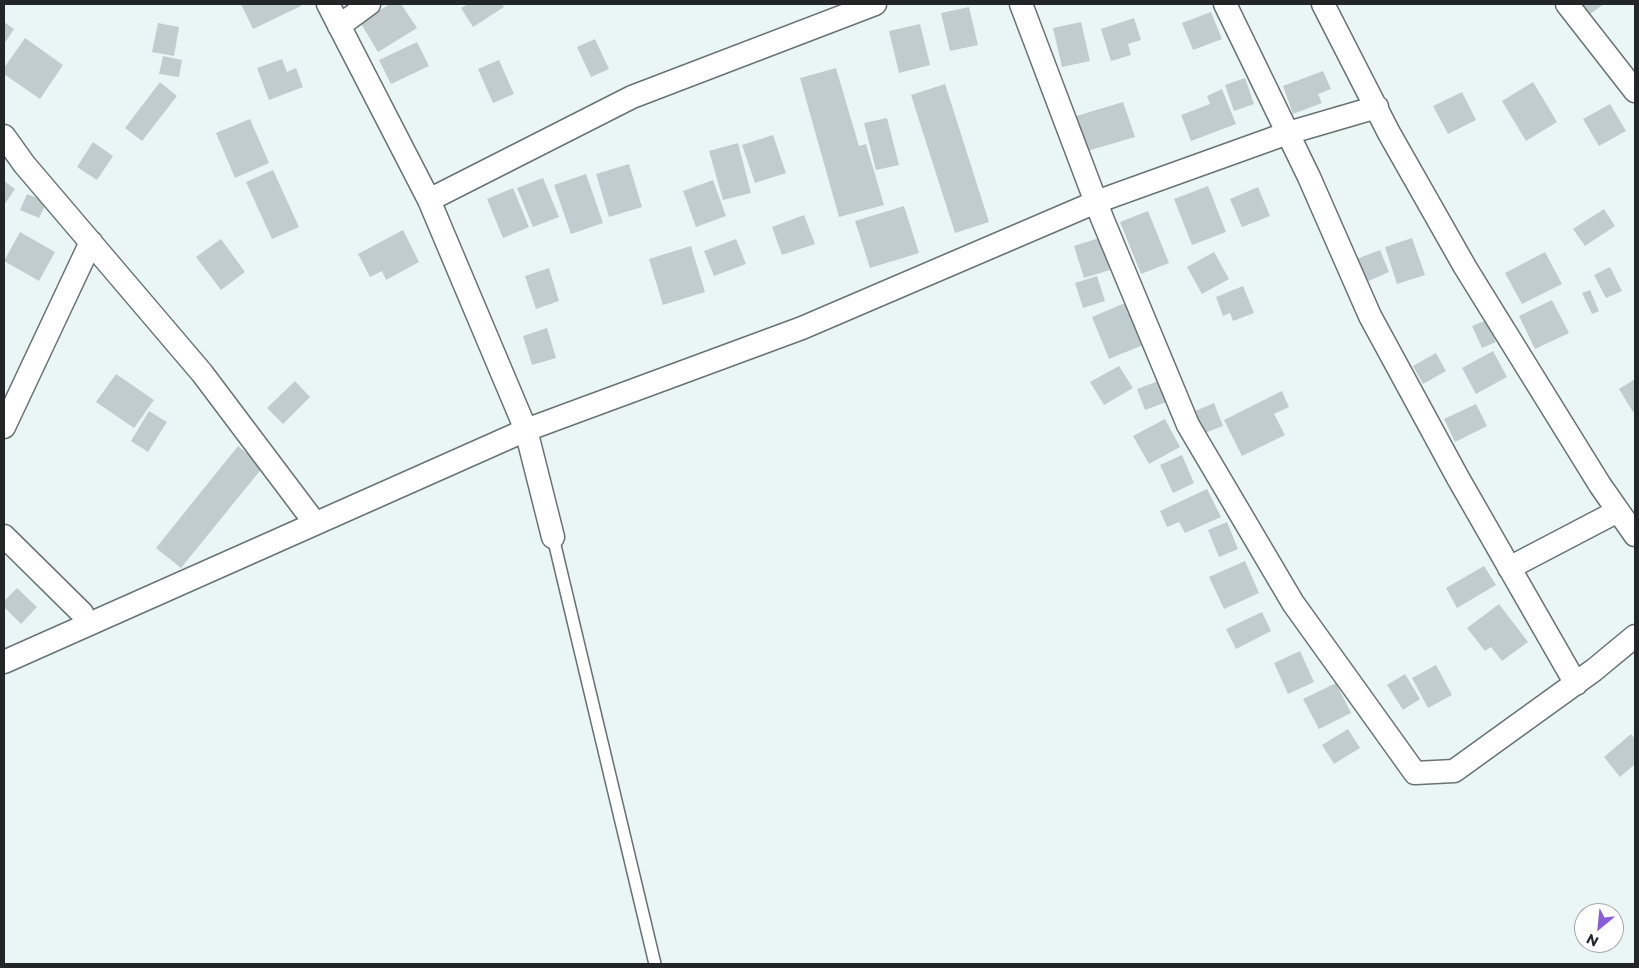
<!DOCTYPE html>
<style>
body{margin:0}
#map{position:relative;width:1639px;height:968px;overflow:hidden;background:#eaf6f6;font-family:Montserrat,sans-serif}
canvas{display:block}
.frame{position:absolute;inset:0;border:5px solid #222626;pointer-events:none}
.north{position:absolute;left:1574px;top:903px;width:50px;height:50px;box-sizing:border-box;background:#fff;border:1px solid #a7a8a8;border-radius:50%;rotate:208deg;font-size:14px;font-weight:700;line-height:20px;text-align:center;color:#222626}
.north::after{content:'';display:block;margin:auto;width:18px;height:22px;background:#895dd7;clip-path:polygon(50% 0,100% 100%,50% 72%,0 100%)}
</style>
<div id="map">
<canvas width="1639" height="968"></canvas>
<div class="frame"></div>
<div class="north">N</div>
</div>
<script>
const c = document.querySelector('canvas').getContext('2d');
c.lineJoin = 'round';
function fill(path, color) {
  c.fillStyle = color;
  c.fill(path, 'evenodd');
}
function poly(rows) {
  const path = new Path2D();
  for (const r of rows) {
    path.moveTo(r[0], r[1]);
    for (let i = 2; i < r.length; i += 2) path.lineTo(r[i], r[i + 1]);
  }
  return path;
}
function stroke(path, color, width, dash) {
  c.strokeStyle = color;
  c.lineWidth = width;
  c.lineCap = dash ? 'butt' : 'round';
  c.setLineDash(dash || []);
  c.stroke(path);
}
const building = poly([
 [241,4,300,4,301,6,253,29],
 [390,4,401,4,417,28,378,52,360,22],
 [468,4,502,4,504,7,473,27,461,8],
 [1582,4,1604,4,1590,14],
 [969,7,978,45,950,51,941,13],
 [1211,12,1222,39,1193,50,1182,23],
 [1134,18,1141,40,1128,44,1131,55,1111,61,1101,29],
 [4,22,14,29,4,44],
 [1081,22,1090,61,1062,67,1053,28],
 [158,23,179,27,174,56,152,52],
 [920,24,930,65,899,73,889,31],
 [25,38,63,65,40,99,4,74,4,68],
 [595,39,609,69,591,77,577,47],
 [417,42,429,66,391,84,379,60],
 [163,56,182,60,179,77,159,74],
 [282,59,287,72,296,68,303,87,269,100,257,68],
 [499,60,514,94,493,103,478,69],
 [836,68,859,146,866,144,884,205,839,217,800,78],
 [1323,71,1331,89,1318,94,1322,103,1293,114,1283,86],
 [1245,78,1254,104,1234,111,1225,85],
 [160,82,177,96,142,141,125,128],
 [1533,82,1557,122,1526,141,1502,101],
 [945,84,989,222,955,233,911,95],
 [1222,89,1236,124,1191,141,1181,115,1210,104,1207,96],
 [1462,92,1476,120,1448,134,1433,106],
 [1123,102,1135,137,1084,152,1073,117],
 [1610,104,1626,131,1599,146,1583,119],
 [887,118,899,165,876,170,864,123],
 [250,119,269,163,235,178,216,133],
 [773,135,786,173,755,183,742,145],
 [93,142,113,156,97,180,77,167],
 [738,143,751,193,723,200,709,151],
 [629,164,642,207,609,217,596,174],
 [273,170,299,227,272,239,246,182],
 [586,174,603,223,571,234,554,185],
 [543,178,559,217,533,227,517,188],
 [713,180,726,216,696,227,683,191],
 [4,181,15,189,4,205],
 [1208,186,1226,232,1192,245,1174,199],
 [1258,187,1270,216,1242,227,1230,199],
 [513,188,529,227,503,238,487,199],
 [27,194,47,202,39,218,20,210],
 [904,206,919,253,870,268,855,221],
 [1604,209,1615,226,1585,246,1573,229],
 [1148,211,1169,263,1141,274,1120,222],
 [804,215,815,244,782,255,772,227],
 [403,230,419,262,386,280,382,271,370,277,358,254],
 [20,232,55,252,39,281,4,261],
 [1099,238,1110,270,1084,278,1074,246],
 [1412,238,1425,275,1397,284,1385,247],
 [221,239,245,272,221,290,196,257],
 [736,239,746,264,714,276,704,251],
 [691,246,705,292,663,305,649,259],
 [1380,250,1389,272,1364,283,1354,260],
 [1214,252,1229,279,1202,294,1187,267],
 [1545,252,1562,284,1522,304,1505,273],
 [1610,267,1622,291,1606,298,1594,275],
 [549,268,559,301,536,309,525,276],
 [1097,276,1105,301,1083,308,1075,283],
 [1243,286,1254,313,1233,321,1230,313,1223,316,1216,297],
 [1590,290,1599,311,1592,314,1582,293],
 [1552,300,1569,333,1535,349,1519,316],
 [1125,303,1143,345,1109,359,1092,317],
 [1487,320,1496,342,1482,348,1472,326],
 [547,328,556,358,532,365,523,336],
 [1493,351,1507,377,1476,394,1462,368],
 [1436,353,1446,371,1423,384,1413,366],
 [1119,366,1133,388,1104,405,1090,382],
 [116,374,154,400,134,428,96,402],
 [1635,379,1635,411,1633,412,1619,389],
 [1161,380,1169,401,1145,410,1137,389],
 [295,381,310,397,283,424,267,408],
 [1282,391,1289,407,1274,414,1285,435,1242,456,1224,420],
 [1214,403,1223,426,1205,433,1195,411],
 [1476,404,1487,426,1455,442,1444,419],
 [149,411,167,422,148,452,131,441],
 [1165,419,1180,447,1149,464,1133,436],
 [238,446,263,467,181,568,156,548],
 [1182,455,1194,483,1173,493,1160,465],
 [1207,489,1221,517,1185,533,1179,522,1167,527,1160,511],
 [1227,522,1238,549,1219,557,1208,530],
 [1245,561,1259,593,1224,609,1209,577],
 [1484,566,1496,585,1457,608,1446,588],
 [17,588,37,607,21,624,4,607,4,601],
 [1499,604,1528,642,1502,661,1491,647,1485,651,1467,628],
 [1262,612,1271,631,1236,649,1226,629],
 [1300,651,1314,682,1288,694,1274,663],
 [1436,665,1452,695,1428,708,1412,678],
 [1405,674,1420,699,1403,710,1387,685],
 [1336,683,1351,713,1319,729,1303,699],
 [1348,729,1360,748,1334,764,1322,745],
 [1631,734,1635,739,1635,764,1620,777,1604,757]
]);
const service = poly([
 [553,537,655,964]
]);
const minor = poly([
 [328,4,429,200,526,430,553,537],
 [1021,4,1102,218,1188,425,1293,603,1415,773,1454,771,1594,670,1635,636],
 [1225,4,1309,177,1370,316,1458,478,1576,684],
 [1323,4,1389,133,1465,267,1600,485,1635,535],
 [1567,4,1635,91],
 [339,26,369,4],
 [4,136,24,164,202,373,315,523],
 [429,200,632,97,875,4],
 [4,427,91,242],
 [4,536,82,613],
 [1509,568,1618,511],
 [4,662,526,430,802,328,1096,202,1288,133,1377,107]
]);
fill(building, '#c1cccf');
stroke(service, '#687272', 14);
stroke(minor, '#687272', 25);
stroke(service, '#fff', 11);
stroke(minor, '#fff', 22);
</script>
